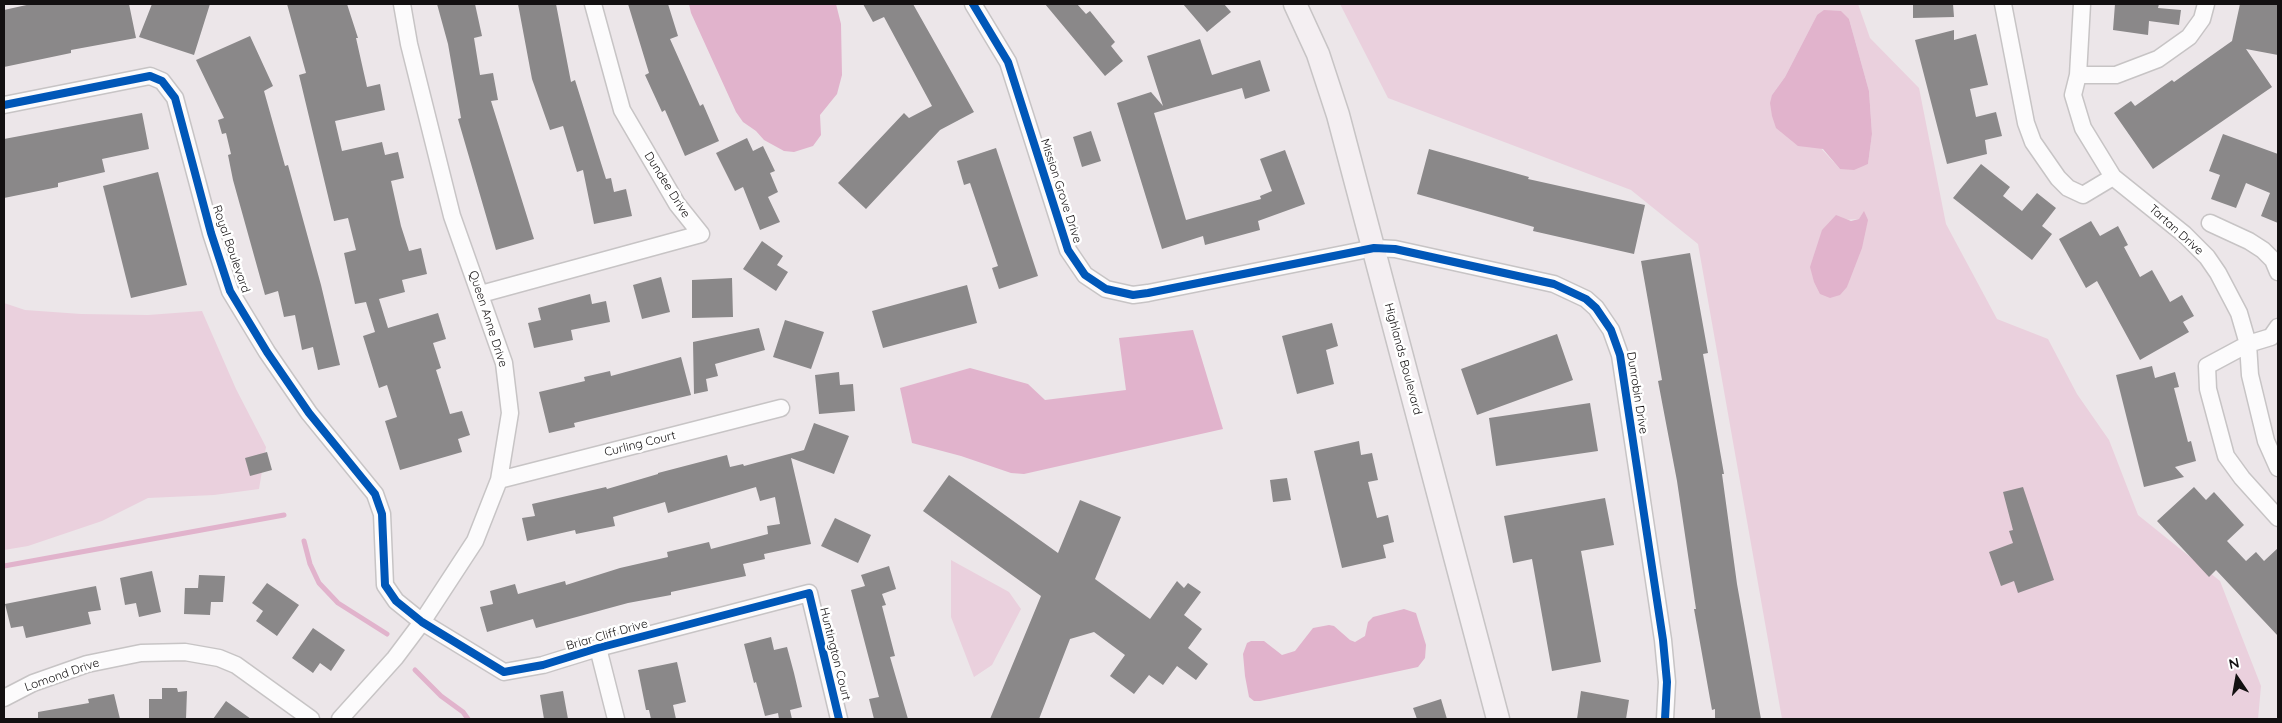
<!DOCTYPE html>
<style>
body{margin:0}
#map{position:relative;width:2282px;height:723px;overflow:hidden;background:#ece6e9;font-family:Quicksand,sans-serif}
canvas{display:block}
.frame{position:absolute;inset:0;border:5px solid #131011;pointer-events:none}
.north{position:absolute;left:2212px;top:653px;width:50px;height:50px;-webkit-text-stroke:4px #fff;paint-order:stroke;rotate:348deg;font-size:14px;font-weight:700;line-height:20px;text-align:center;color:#131011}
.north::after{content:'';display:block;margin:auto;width:18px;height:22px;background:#131011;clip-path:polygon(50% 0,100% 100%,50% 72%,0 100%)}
</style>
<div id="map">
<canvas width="2282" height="723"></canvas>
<div class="frame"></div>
<div class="north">N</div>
</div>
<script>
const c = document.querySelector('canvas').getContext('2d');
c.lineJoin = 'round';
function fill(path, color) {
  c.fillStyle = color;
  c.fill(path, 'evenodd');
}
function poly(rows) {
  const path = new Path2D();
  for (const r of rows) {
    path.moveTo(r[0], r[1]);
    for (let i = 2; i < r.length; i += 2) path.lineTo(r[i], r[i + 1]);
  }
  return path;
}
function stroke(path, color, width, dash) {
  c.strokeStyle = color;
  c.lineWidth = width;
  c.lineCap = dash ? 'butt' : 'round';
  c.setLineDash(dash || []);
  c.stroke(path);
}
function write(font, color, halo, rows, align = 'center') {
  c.font = font + ' Quicksand,sans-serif';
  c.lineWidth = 5;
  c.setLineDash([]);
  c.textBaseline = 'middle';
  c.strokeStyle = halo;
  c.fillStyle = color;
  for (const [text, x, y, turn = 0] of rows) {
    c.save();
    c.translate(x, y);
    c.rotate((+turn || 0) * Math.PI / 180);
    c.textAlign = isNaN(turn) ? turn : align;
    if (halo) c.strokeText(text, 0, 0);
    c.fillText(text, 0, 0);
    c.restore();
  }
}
const green = poly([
 [1340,4,1858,4,1870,38,1919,88,1946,224,1997,319,2048,339,2077,394,2109,440,2138,515,2220,581,2261,686,2258,719,1782,719,1698,244,1631,190,1388,98],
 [1817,15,1849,19,1869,91,1872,134,1868,164,1840,169,1772,95,1785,77],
 [1859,219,1847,287,1844,220],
 [4,303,25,310,81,314,148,315,202,311,236,389,266,447,259,489,214,495,148,498,102,521,28,546,4,550],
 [951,560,1009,592,1021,609,992,665,974,677,951,617]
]);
const water = poly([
 [689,4,836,4,841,24,842,75,837,94,820,115,821,135,813,146,794,152,784,151,764,140,756,131,743,122,736,112,691,13],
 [1824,10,1841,11,1849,19,1869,91,1872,134,1868,164,1854,170,1840,169,1823,149,1798,146,1776,128,1772,116,1770,103,1772,95,1785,77,1817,15],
 [1864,211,1868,220,1862,248,1847,287,1840,295,1830,298,1820,294,1814,282,1810,267,1822,230,1836,215,1851,221,1859,219],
 [1193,330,1223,429,1024,474,1011,473,961,456,912,443,900,388,970,368,1028,384,1045,400,1126,390,1119,338],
 [1404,609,1416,613,1426,645,1425,658,1418,667,1260,701,1254,701,1249,697,1245,676,1243,654,1247,643,1251,641,1264,641,1282,655,1295,651,1313,628,1329,625,1334,626,1350,640,1355,642,1365,636,1368,622,1373,617]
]);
const stream = poly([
 [304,541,310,564,319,583,338,603,387,634],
 [4,566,284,515],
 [415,670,441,696,463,712,468,719]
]);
const building = poly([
 [31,4,129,4,136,38,71,50,71,53,4,67,4,10],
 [152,4,210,4,194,55,139,37],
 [287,4,347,4,358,38,356,38,367,87,380,84,385,110,335,121,342,151,382,142,385,155,398,152,404,178,391,181,401,226,409,251,421,248,427,274,402,280,405,292,379,299,388,328,438,313,446,339,433,343,441,368,436,370,450,414,462,411,470,435,458,439,462,452,400,470,385,421,397,417,387,385,379,388,363,336,375,332,366,302,355,304,344,253,356,250,348,218,334,221,299,75,306,73],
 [437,4,475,4,482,36,474,38,480,75,493,73,498,100,491,101,534,239,496,250,458,119,461,118,448,44],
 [518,4,556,4,571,82,575,80,606,179,611,178,614,192,626,189,632,216,594,224,583,170,577,172,563,126,550,130,532,79],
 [628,4,668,4,678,36,670,39,700,106,703,104,719,141,685,156,665,110,662,112,645,75,649,73],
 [863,4,913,4,974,112,940,130,866,209,838,183,904,113,909,118,932,106,884,17,873,22],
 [1045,4,1077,4,1086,14,1090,11,1115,42,1111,46,1123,61,1105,76],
 [1183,4,1224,4,1231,12,1207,32],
 [1913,4,1953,4,1954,17,1913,18],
 [2115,4,2159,4,2158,8,2181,10,2179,25,2149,21,2148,35,2113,30],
 [2240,4,2278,4,2278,55,2246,49,2272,87,2153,169,2114,113,2131,101,2135,106,2172,80,2174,82,2232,41],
 [1954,30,1954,40,1976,34,1988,85,1970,89,1976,117,1996,112,2002,136,1985,140,1987,154,1947,164,1915,40],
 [250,36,273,86,264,91,285,166,288,165,321,285,340,365,318,370,313,347,302,350,295,315,284,317,278,291,265,295,233,180,228,155,231,154,226,133,222,134,218,120,224,118,196,60],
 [1200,39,1212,75,1260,60,1270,91,1245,99,1242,88,1154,113,1186,220,1261,199,1260,196,1272,191,1260,159,1285,150,1305,204,1258,221,1260,230,1205,245,1203,236,1162,249,1117,103,1151,92,1163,106,1147,56],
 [142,113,149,149,102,159,105,172,58,183,58,187,4,198,4,139],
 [1091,131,1101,161,1082,167,1073,137],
 [2223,134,2278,154,2278,223,2261,216,2270,193,2246,183,2236,208,2211,199,2220,175,2209,171],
 [747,138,753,151,763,146,775,171,770,173,778,192,768,197,780,222,760,230,743,187,735,191,716,153],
 [996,148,1038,276,999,289,992,268,998,266,970,183,964,185,957,161],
 [1429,149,1529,177,1528,179,1645,205,1634,254,1533,231,1534,227,1417,194],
 [1981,164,2010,187,2003,196,2022,211,2037,193,2056,208,2042,226,2052,234,2032,260,1953,198],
 [158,172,187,285,131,298,103,186],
 [2091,221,2100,236,2118,226,2128,245,2124,247,2140,277,2152,270,2170,302,2182,295,2194,316,2183,322,2189,332,2140,360,2097,281,2086,288,2059,239],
 [762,241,783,256,777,265,788,272,776,291,743,269],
 [1690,253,1708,353,1703,354,1724,474,1722,474,1737,584,1761,719,1715,719,1715,709,1712,710,1694,609,1696,609,1677,481,1658,381,1662,380,1641,261],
 [661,277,670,312,642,319,633,285],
 [732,278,733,317,692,318,692,280],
 [967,285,977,323,883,348,872,311],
 [590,294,592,304,606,301,610,322,571,330,573,340,534,348,528,323,541,320,538,308],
 [785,320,824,332,811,369,773,357],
 [1332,323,1338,346,1326,350,1334,384,1297,394,1282,336],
 [759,328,765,350,715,364,718,376,706,379,708,391,694,394,693,342],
 [1557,334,1573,380,1477,415,1461,369],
 [681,357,691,395,574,423,575,427,549,433,539,392,585,381,584,377,610,371,611,376],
 [2152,366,2155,378,2175,372,2179,387,2174,388,2188,442,2191,441,2196,461,2175,467,2184,477,2144,487,2116,375],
 [839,372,840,385,853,384,855,411,819,414,815,375],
 [1590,403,1598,451,1496,466,1489,418],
 [814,423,849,436,834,474,791,458,811,544,764,554,765,559,743,564,746,576,671,592,671,595,628,603,536,628,533,619,487,632,480,607,493,604,490,591,515,584,518,594,565,581,566,585,620,568,668,557,667,552,709,542,711,549,768,534,767,526,780,524,775,497,760,501,756,487,668,513,665,502,613,517,615,526,576,534,575,530,527,541,522,518,535,516,532,504,606,487,607,489,658,474,658,473,727,455,730,467,743,464,744,466,804,450],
 [1359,441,1361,455,1372,453,1378,480,1368,482,1377,518,1388,515,1394,542,1383,545,1386,558,1342,568,1314,451],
 [267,452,272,470,250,476,245,458],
 [949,475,1058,553,1080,500,1121,517,1095,579,1150,619,1177,581,1184,588,1188,583,1201,592,1184,615,1202,629,1188,648,1208,664,1196,680,1177,666,1163,685,1149,675,1134,694,1110,676,1125,655,1094,632,1070,639,1039,719,990,719,1041,596,923,511],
 [1287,478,1291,500,1273,502,1270,480],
 [2023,487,2054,580,2018,593,2014,581,2001,586,1989,552,2013,543,2009,531,2013,530,2003,492],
 [2194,487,2206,500,2214,492,2244,525,2227,541,2246,561,2256,552,2264,561,2278,548,2278,636,2216,570,2209,577,2157,521],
 [1605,498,1614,545,1581,551,1601,662,1552,671,1532,559,1513,563,1504,516],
 [835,518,871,535,858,563,821,546],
 [889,566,896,589,882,594,886,605,882,606,895,656,890,657,908,719,874,719,869,699,879,697,851,590,865,586,861,575],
 [152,571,161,612,139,617,136,603,125,605,120,578],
 [199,575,225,576,223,602,211,602,210,615,184,614,185,588,198,588],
 [267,583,299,605,277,636,256,621,263,611,252,603],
 [96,586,101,610,88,612,91,624,26,638,23,626,11,628,5,604],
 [313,628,345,650,331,671,320,663,313,673,292,658],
 [771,637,774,650,787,647,794,673,802,707,790,710,792,719,779,719,778,713,765,716,756,682,754,683,744,644],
 [677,662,686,702,673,705,676,719,651,719,649,710,646,710,638,670],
 [162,688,177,688,178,692,187,691,186,719,149,719,149,699,162,699],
 [563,691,568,719,544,719,540,695],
 [1581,691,1629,700,1626,719,1577,719],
 [114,694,120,719,38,719,38,712,89,703,88,699],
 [1441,699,1447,719,1417,719,1413,708],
 [226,701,251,719,213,719]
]);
const street = poly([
 [973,4,1008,62,1068,250,1085,275,1106,289,1133,295,1148,293,1374,248,1395,249,1554,284,1586,299,1596,308,1611,330,1620,355,1663,640,1667,682,1665,719],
 [2003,4,2026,123,2033,142,2058,178,2068,188,2083,195,2113,177],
 [2082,4,2078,75,2073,95,2083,128,2113,177,2184,234,2207,257,2218,273,2239,313,2248,344,2250,375,2266,441,2278,468],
 [2078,75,2116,75,2158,59,2189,37,2202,19,2206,4],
 [4,105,150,76,162,81,175,98,211,233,230,291,267,352,309,413,375,494,382,514,385,585,396,601,422,622,504,672,543,665,598,648,809,593,839,719],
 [2210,223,2249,241,2263,250,2273,260,2278,272],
 [481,294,701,234,677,204,622,110,593,4],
 [2278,327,2271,337,2248,344,2207,366,2208,389,2226,456,2242,478,2278,518],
 [499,480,781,408],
 [598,648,616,719],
 [4,698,33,683,87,664,141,653,185,652,219,658,236,665,311,719],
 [340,719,395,658,422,622,475,541,499,480,510,413,504,363,452,216,409,44,402,4]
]);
const secondary = poly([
 [1295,4,1318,54,1338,115,1498,719]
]);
const cycleway = poly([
 [973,4,1008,62,1068,250,1085,275,1106,289,1133,295,1148,293,1374,248,1395,249,1554,284,1586,299,1596,308,1611,330,1620,355,1663,640,1667,682,1665,719],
 [4,105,150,76,162,81,175,98,211,233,230,291,267,352,309,413,375,494,382,514,385,585,396,601,422,622,504,672,543,665,598,648,809,593,839,719]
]);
const streetNames = [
 ["Dundee Drive",667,185,58],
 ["Mission Grove Drive",1061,191,72],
 ["Tartan Drive",2176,230,42],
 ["Royal Boulevard",231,249,71],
 ["Queen Anne Drive",488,319,72],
 ["Highlands Boulevard",1403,359,75],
 ["Dunrobin Drive",1637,393,81],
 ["Curling Court",640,444,-14],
 ["Briar Cliff Drive",607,635,-16],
 ["Huntington Court",835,654,76],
 ["Lomond Drive",62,675,-19]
];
fill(green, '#ead0dd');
fill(water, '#e1b3cc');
stroke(stream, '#e1b3cc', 5);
fill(building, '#8a8889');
stroke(street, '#c7c4c5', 19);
stroke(secondary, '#c7c4c5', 25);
stroke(street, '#fcfbfc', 16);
stroke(secondary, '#f4eff2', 22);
stroke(cycleway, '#0057b8', 8);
write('12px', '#131011', '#fff', streetNames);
</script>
